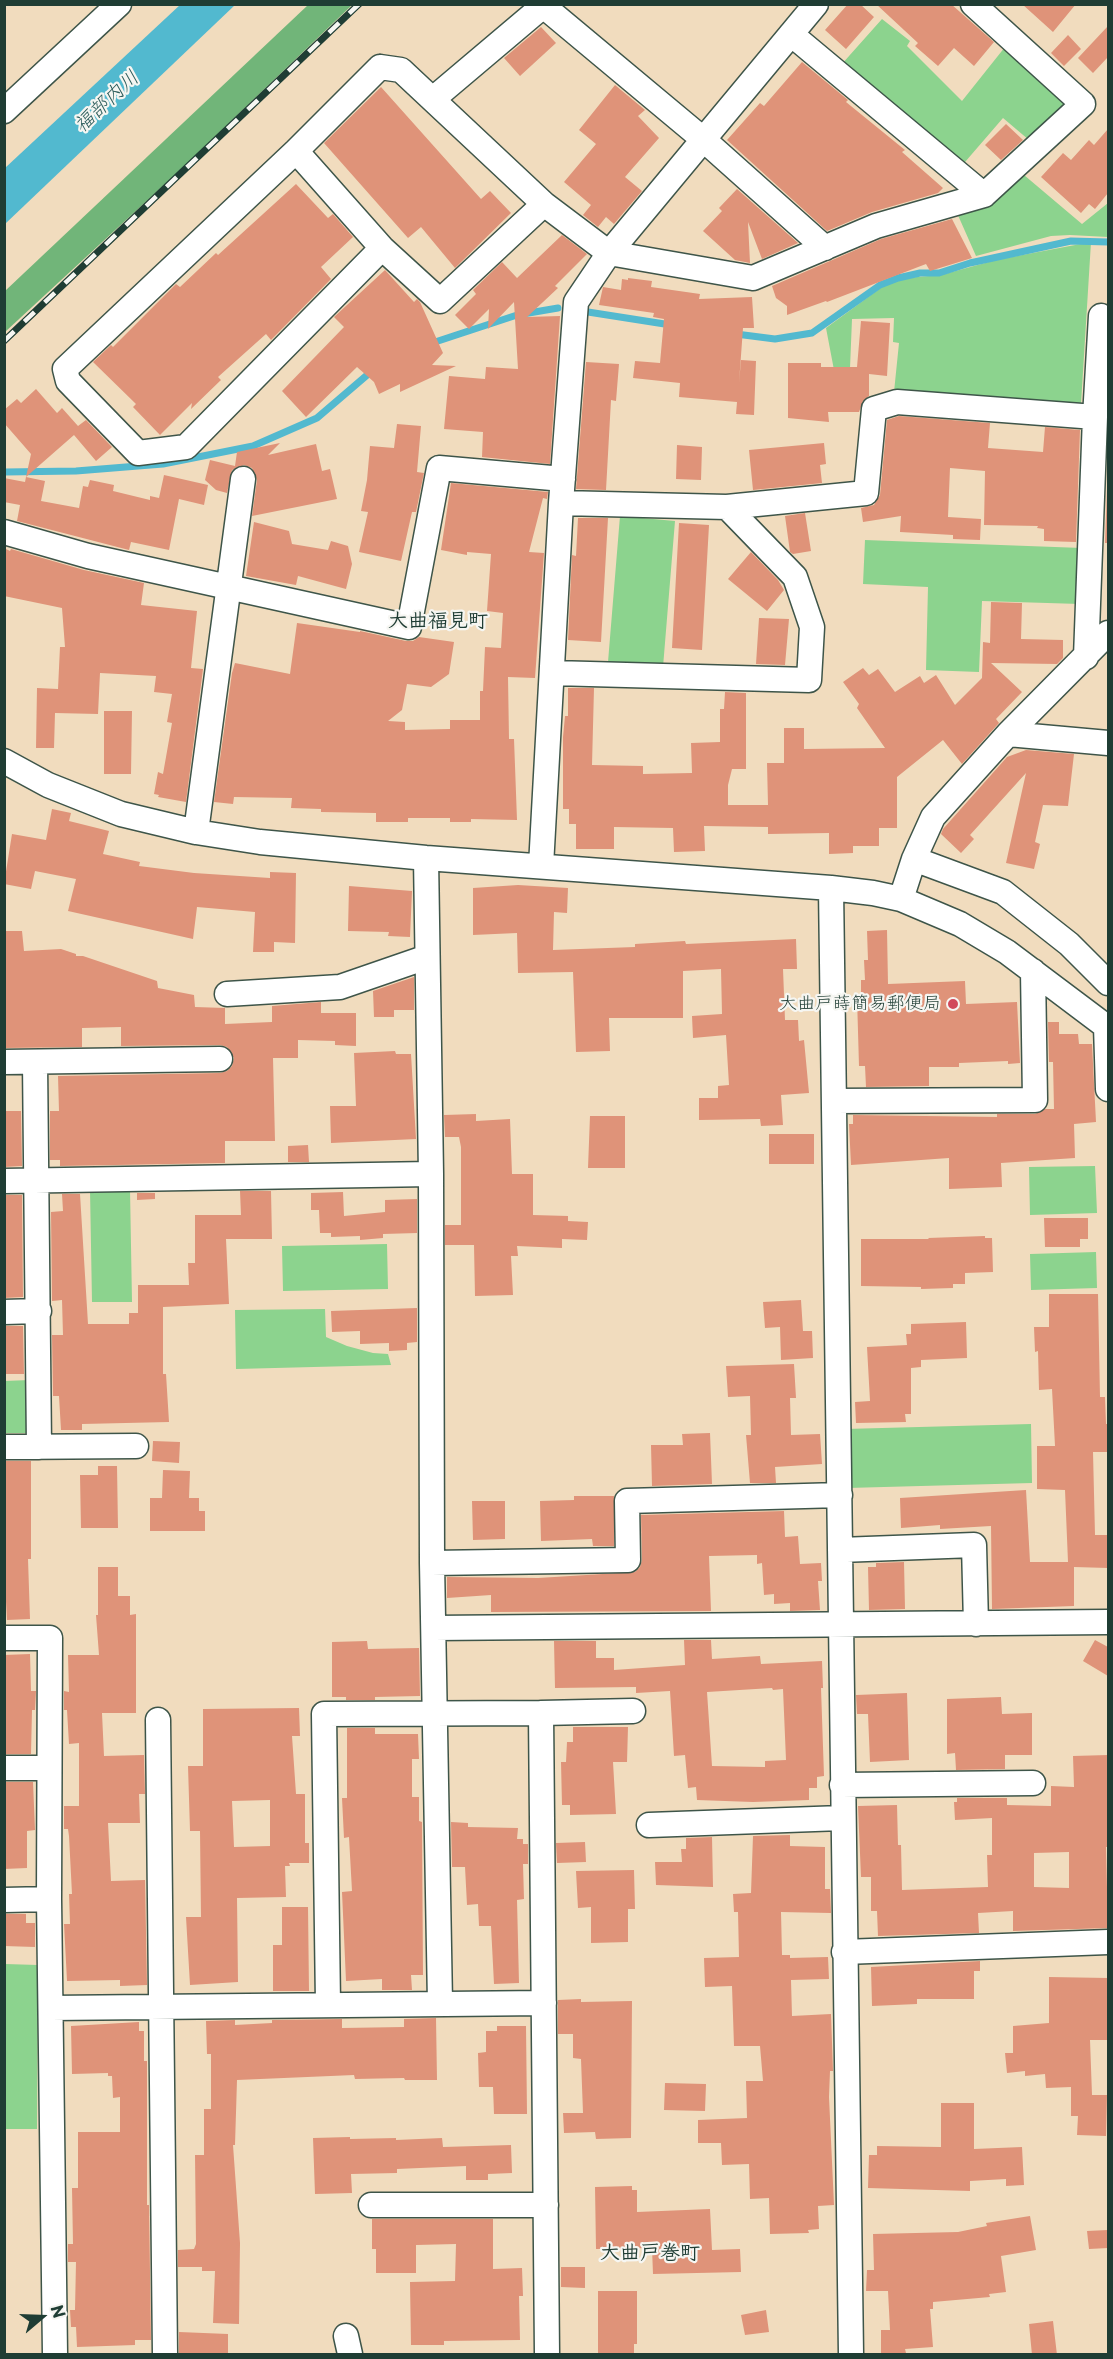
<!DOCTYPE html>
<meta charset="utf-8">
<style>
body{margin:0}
#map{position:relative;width:1113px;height:2359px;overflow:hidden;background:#f1dcbe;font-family:"Playpen Sans",sans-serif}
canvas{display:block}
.frame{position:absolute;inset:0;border:6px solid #1f3d34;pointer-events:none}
.north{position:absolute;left:12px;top:2287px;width:60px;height:60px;-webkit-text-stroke:4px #f6f6f2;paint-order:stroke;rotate:71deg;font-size:16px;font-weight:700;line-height:24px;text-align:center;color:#1f3d34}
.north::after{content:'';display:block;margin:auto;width:21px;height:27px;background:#1f3d34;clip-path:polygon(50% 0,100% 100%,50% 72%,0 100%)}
</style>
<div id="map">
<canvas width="1113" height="2359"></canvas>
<div class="frame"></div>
<div class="north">N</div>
</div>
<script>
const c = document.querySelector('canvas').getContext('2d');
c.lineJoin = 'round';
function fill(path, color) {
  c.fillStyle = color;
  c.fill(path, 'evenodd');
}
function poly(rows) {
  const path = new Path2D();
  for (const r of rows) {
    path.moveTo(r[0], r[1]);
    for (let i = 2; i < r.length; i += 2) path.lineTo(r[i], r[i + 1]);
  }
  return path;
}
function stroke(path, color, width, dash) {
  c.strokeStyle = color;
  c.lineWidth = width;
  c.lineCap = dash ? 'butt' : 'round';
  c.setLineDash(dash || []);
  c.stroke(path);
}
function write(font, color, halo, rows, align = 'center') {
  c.font = font + ' "Playpen Sans","Klee One",sans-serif';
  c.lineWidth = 4.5;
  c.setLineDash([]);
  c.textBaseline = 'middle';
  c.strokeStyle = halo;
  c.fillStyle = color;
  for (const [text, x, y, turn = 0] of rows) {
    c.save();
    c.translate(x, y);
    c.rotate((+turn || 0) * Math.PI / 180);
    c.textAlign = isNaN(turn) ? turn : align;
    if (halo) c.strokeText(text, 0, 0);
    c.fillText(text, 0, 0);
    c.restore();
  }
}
const green = poly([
 [882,19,910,41,907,46,962,101,1005,47,1072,102,1029,140,1003,118,959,169,841,65],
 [1024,175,1082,224,1108,203,1108,237,1070,235,1051,236,976,256,957,213,991,201],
 [1091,242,1081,404,894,392,899,343,893,342,894,318,852,319,850,368,834,370,826,328,882,287,905,278,941,275,996,260],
 [620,516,675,521,663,667,608,662],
 [865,540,1082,548,1080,604,982,601,979,672,926,670,928,587,863,584],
 [1095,1166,1097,1213,1030,1215,1029,1167],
 [90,1189,130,1189,132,1302,92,1302],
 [387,1244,388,1289,283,1291,282,1246],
 [1096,1252,1097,1288,1031,1290,1030,1254],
 [325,1309,326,1337,347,1346,373,1353,388,1354,391,1365,236,1369,235,1310],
 [30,1380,31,1433,5,1433,4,1381],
 [1031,1424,1032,1483,847,1488,845,1429],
 [5,1964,38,1965,37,2129,5,2129]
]);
const forest = poly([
 [308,5,352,5,179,171,5,332,5,291]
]);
const water = poly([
 [181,4,235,5,5,224,5,168]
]);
const stream = poly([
 [588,312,671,325],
 [736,334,775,339,812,333,880,285,898,278,920,273,939,273,970,263,1071,241,1108,242],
 [429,344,517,315,558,308],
 [5,472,76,471,163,464,253,446,317,418,373,370]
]);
const building = poly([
 [848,4,860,4,874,17,846,49,825,30],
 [876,4,951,4,994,42,974,66,954,48,938,66,915,46,918,43],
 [1022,4,1076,4,1053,32],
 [1108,26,1108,57,1093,73,1078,58],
 [541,27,556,43,520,76,504,58],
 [1068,35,1081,49,1064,66,1051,53],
 [802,62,848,100,846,102,905,150,902,152,943,188,938,193,872,212,827,231,727,140,760,103,764,106],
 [615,85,645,110,638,116,659,138,625,177,642,191,614,224,606,217,598,227,583,215,591,205,564,182,596,144,579,130],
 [381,87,481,199,490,191,511,213,455,268,421,227,408,238,324,143],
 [1006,124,1023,140,1001,160,985,145],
 [1108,129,1108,193,1095,209,1089,204,1081,213,1041,177,1063,153,1071,160,1089,140,1094,145],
 [296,184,328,218,333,214,353,237,321,267,331,279,271,340,266,334,218,377,221,380,191,409,192,403,160,435,133,407,136,404,93,362,111,345,113,347,176,284,180,287,216,253,218,255],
 [737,189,798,243,762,259,748,222,750,263,735,260,703,231,722,211,719,208],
 [952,219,972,258,930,271,926,264,827,302,826,301,787,315,787,306,776,298,772,286,881,239],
 [562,235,587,254,555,286,558,288,527,317,560,316,550,464,482,457,483,432,444,429,449,376,485,379,486,367,518,369,514,302,488,329,489,309,469,329,455,315,476,294,473,290,502,262,517,278],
 [385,270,414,302,417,299,420,302,443,353,432,365,456,366,400,392,400,384,379,394,374,382,357,367,306,417,282,391,344,327,334,317],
 [628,278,652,281,651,287,700,294,699,299,752,297,754,328,743,328,739,383,741,360,756,361,754,415,736,414,737,402,679,397,680,383,633,378,635,361,660,363,664,319,653,317,654,313,599,305,603,287,621,290,622,279,628,280],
 [861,321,890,323,887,376,869,374,869,396,863,401,859,412,828,412,829,422,788,418,788,363,821,363,821,367,857,367],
 [586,362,619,364,616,401,611,400,606,490,576,489],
 [36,389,57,413,62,408,78,426,86,420,112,447,96,461,74,435,26,477,31,454,4,423,4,410,17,399,21,403],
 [899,416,990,423,988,448,1043,452,1045,427,1080,430,1076,542,1044,541,1044,529,1037,528,1038,526,984,525,985,471,950,468,948,517,981,519,980,540,953,539,953,535,900,532,901,516,863,522,861,508,874,505,880,495,887,420],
 [397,424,421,426,417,472,424,473,416,512,412,512,401,561,359,552,368,512,361,511,367,480,370,446,394,448],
 [280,443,268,455,316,444,322,471,330,469,337,499,252,516,257,480,252,468,244,465,232,470,227,493,216,490,205,480,210,460,235,466,237,452],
 [824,443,826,464,820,465,822,483,753,490,749,450],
 [677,445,702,447,701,480,676,479],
 [164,475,208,485,204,505,179,499,169,550,131,542,129,550,17,521,20,505,4,502,4,478,25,482,26,477,45,481,41,501,79,508,83,486,88,487,90,480,114,485,113,491,150,500,150,496,159,498],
 [451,483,548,492,547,499,543,498,529,552,544,553,535,678,508,677,509,739,514,739,517,820,471,819,471,822,450,822,450,818,408,818,408,822,376,822,376,813,321,812,321,809,291,808,292,798,234,797,233,804,214,802,232,673,235,663,290,674,297,623,360,632,360,631,406,641,413,641,419,637,454,642,449,674,431,687,407,684,402,710,388,721,405,722,405,730,450,729,450,720,480,720,480,691,483,691,485,647,501,648,503,613,487,611,491,554,467,552,467,555,441,550],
 [1107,489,1108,489,1108,543,1105,543],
 [805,513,811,551,793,554,790,552,785,516],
 [578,518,608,518,601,642,568,640,572,555,576,556],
 [254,522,289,531,292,544,328,550,331,541,348,546,352,564,346,589,298,576,296,585,246,576],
 [679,523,709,525,702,650,672,648],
 [4,548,10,551,11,549,84,570,144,583,141,605,197,611,191,668,203,669,186,802,158,797,159,795,154,794,158,772,163,774,172,723,167,722,172,694,154,692,156,676,100,673,98,714,55,713,54,748,36,748,37,688,58,689,60,647,65,647,62,608,4,596],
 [751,552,778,580,784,590,767,611,728,579],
 [991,602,1022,603,1021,639,1063,640,1063,658,1057,664,991,663,1022,692,996,719,999,723,962,764,943,740,897,777,897,828,879,828,879,846,853,846,853,853,829,854,829,833,768,834,768,827,704,826,705,851,674,852,673,828,614,827,614,849,576,849,576,824,569,824,569,809,563,809,563,737,565,716,568,716,568,688,594,688,592,765,643,766,643,774,692,773,691,743,720,742,720,709,724,709,725,692,746,693,746,769,732,769,728,785,728,805,768,805,767,763,784,763,784,728,804,728,804,749,885,748,857,708,859,704,843,682,863,668,869,675,878,669,895,692,920,676,924,683,936,675,955,705,982,678,983,642,990,643],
 [759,618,789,619,785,665,756,664],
 [104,711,132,711,131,774,104,774],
 [1026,750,1074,754,1068,806,1043,805,1035,842,1040,844,1034,869,1006,863,1026,773,970,835,974,839,961,853,941,834,943,829,1007,757],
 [52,809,71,813,69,821,109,831,103,854,140,862,139,866,194,873,270,878,270,872,296,873,295,943,274,942,274,952,253,952,255,912,197,907,193,939,68,911,76,879,35,871,31,889,4,884,12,834,46,840],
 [518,885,568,888,567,913,554,912,553,950,635,947,635,944,685,941,686,944,796,939,797,969,783,969,785,1020,798,1020,799,1041,804,1040,809,1093,781,1095,783,1125,761,1126,760,1119,699,1120,699,1098,718,1098,718,1086,729,1085,726,1035,693,1038,692,1016,722,1014,721,969,683,971,683,1018,609,1018,610,1051,576,1052,573,972,518,973,517,933,473,935,473,888],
 [349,886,412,891,410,937,388,936,389,932,348,931],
 [887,930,888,984,965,981,966,1004,1017,1002,1020,1063,1008,1064,1008,1061,959,1063,959,1067,929,1067,929,1086,866,1087,865,1066,859,1066,857,997,861,997,861,980,865,980,864,960,868,960,867,931],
 [4,931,22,931,24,951,61,949,76,954,76,956,83,956,157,981,158,988,194,995,195,1007,225,1008,225,1024,272,1022,272,1006,321,1002,321,1013,356,1013,356,1046,335,1045,335,1041,298,1040,298,1058,273,1058,275,1141,225,1141,225,1163,60,1166,60,1160,50,1160,50,1111,59,1111,58,1076,220,1073,227,1071,232,1066,234,1058,227,1047,220,1045,121,1046,121,1027,82,1028,82,1047,4,1048],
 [414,977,414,1010,394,1010,394,1017,374,1017,373,991],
 [1048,1022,1059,1022,1059,1034,1078,1034,1079,1044,1092,1044,1096,1122,1074,1124,1075,1158,1001,1163,1002,1187,949,1189,949,1158,851,1165,849,1124,853,1124,853,1115,997,1117,997,1114,1035,1114,1045,1109,1054,1109,1053,1062,1049,1062],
 [395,1051,396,1054,411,1054,416,1139,331,1143,330,1106,356,1106,354,1053],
 [4,1111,21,1111,22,1166,4,1167],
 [476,1114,476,1121,510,1119,512,1174,533,1174,533,1215,568,1216,568,1221,588,1222,587,1240,562,1239,562,1248,517,1246,518,1256,511,1256,513,1295,475,1296,474,1245,445,1245,445,1225,461,1225,461,1147,459,1137,445,1137,444,1115],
 [590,1116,625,1116,625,1168,588,1168],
 [769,1134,814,1134,814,1164,769,1164],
 [308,1145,309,1162,288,1162,288,1146],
 [240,1191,271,1191,272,1239,226,1239,229,1304,163,1307,163,1374,166,1374,169,1422,82,1424,82,1430,61,1430,59,1396,53,1396,52,1335,63,1335,62,1300,52,1301,51,1212,63,1211,62,1194,80,1194,88,1324,129,1324,129,1313,138,1313,138,1285,189,1285,188,1263,195,1263,195,1215,241,1215],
 [343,1192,344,1216,385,1212,385,1200,417,1199,417,1233,383,1234,383,1238,360,1240,360,1236,331,1237,331,1233,320,1233,319,1210,311,1210,311,1193],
 [137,1193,155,1193,155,1199,137,1200],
 [4,1195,22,1195,23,1297,4,1298],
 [1044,1218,1088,1218,1088,1239,1080,1239,1080,1247,1045,1247],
 [985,1236,985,1238,992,1238,993,1272,965,1273,965,1284,953,1284,953,1288,921,1289,921,1287,861,1286,861,1239,929,1239,928,1238],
 [1049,1294,1098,1294,1100,1397,1105,1397,1106,1424,1108,1424,1108,1452,1093,1452,1095,1535,1108,1535,1108,1568,1074,1567,1074,1606,992,1609,991,1526,940,1529,940,1525,901,1528,900,1498,1026,1490,1030,1562,1068,1562,1065,1490,1037,1489,1037,1446,1055,1446,1052,1389,1039,1390,1038,1351,1035,1352,1034,1327,1049,1327],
 [801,1300,803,1331,812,1331,813,1358,781,1360,780,1327,765,1328,763,1302],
 [417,1308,417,1342,407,1343,407,1350,389,1351,389,1343,360,1344,360,1331,332,1332,331,1311],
 [966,1322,967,1358,921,1360,921,1367,911,1368,911,1414,905,1414,906,1422,856,1423,855,1402,870,1401,867,1347,907,1345,906,1334,911,1334,911,1324],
 [4,1326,23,1326,24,1374,4,1374],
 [794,1364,796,1398,790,1398,791,1435,820,1434,822,1464,775,1467,776,1483,750,1483,746,1435,751,1435,750,1396,728,1397,726,1366],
 [710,1433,712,1484,652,1486,651,1445,683,1445,682,1434],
 [153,1441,180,1442,179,1463,152,1461],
 [5,1461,31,1461,31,1559,28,1559,30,1619,7,1620,4,1565],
 [98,1466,117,1466,118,1528,81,1528,80,1475,98,1475],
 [163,1470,190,1471,189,1498,199,1498,199,1511,205,1511,205,1531,150,1531,150,1498,162,1498],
 [574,1496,614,1496,614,1546,593,1546,592,1539,541,1541,540,1501,574,1500],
 [472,1501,505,1501,505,1539,473,1540],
 [784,1511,785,1537,798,1536,800,1564,821,1563,822,1581,818,1581,820,1610,790,1611,790,1603,774,1604,774,1594,764,1595,762,1563,757,1564,757,1555,709,1556,711,1611,491,1612,491,1595,447,1598,447,1577,538,1578,635,1572,640,1567,642,1560,641,1515],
 [904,1562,905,1609,869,1610,868,1567,876,1567,876,1563],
 [98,1567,118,1567,118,1596,130,1596,130,1615,136,1614,136,1713,102,1713,104,1756,144,1755,145,1794,139,1794,140,1823,108,1823,111,1881,145,1880,147,1985,120,1986,120,1980,67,1981,64,1924,70,1924,69,1894,72,1894,69,1836,68,1829,64,1829,64,1806,79,1806,79,1743,69,1744,67,1710,64,1710,64,1691,69,1692,68,1655,99,1655,96,1615,98,1615],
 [684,1640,711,1640,712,1659,760,1656,761,1664,822,1661,823,1688,821,1688,824,1776,817,1777,817,1788,809,1788,809,1800,753,1802,697,1800,696,1787,688,1788,685,1755,674,1756,670,1691,636,1693,636,1687,555,1688,554,1641,596,1641,596,1658,614,1658,614,1670,685,1665],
 [772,1688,773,1690,783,1689,786,1760,765,1761,765,1767,712,1766,707,1692],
 [1095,1640,1108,1647,1108,1676,1083,1661],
 [367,1641,368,1649,419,1648,420,1696,375,1697,375,1700,346,1700,346,1697,332,1697,332,1642],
 [30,1654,31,1691,36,1691,35,1710,32,1710,31,1754,4,1754,4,1655],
 [907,1693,909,1760,870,1762,868,1714,857,1714,856,1695],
 [1001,1697,1002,1714,1032,1713,1032,1755,1005,1755,1005,1769,956,1770,955,1753,947,1754,947,1699],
 [299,1708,300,1736,292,1736,296,1794,305,1794,305,1843,309,1843,309,1863,289,1863,290,1866,285,1866,286,1897,237,1898,238,1982,190,1985,186,1917,201,1917,200,1831,190,1831,188,1766,203,1766,203,1709],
 [270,1800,270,1846,234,1847,232,1801],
 [573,1727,628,1727,627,1762,613,1762,616,1814,570,1815,570,1805,562,1805,561,1762,566,1762,567,1742,573,1742],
 [347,1728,375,1728,375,1734,418,1734,419,1759,412,1759,412,1797,419,1797,419,1821,422,1822,423,1975,411,1975,412,1990,382,1990,382,1979,346,1981,342,1892,352,1891,349,1837,344,1838,342,1798,347,1798],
 [1108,1755,1108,1847,1106,1847,1108,1928,1013,1931,1013,1911,978,1913,979,1933,878,1936,877,1911,871,1911,871,1877,861,1877,858,1806,897,1805,898,1845,901,1845,902,1890,988,1887,987,1855,992,1855,992,1818,955,1820,954,1802,957,1802,957,1798,1007,1798,1007,1805,1051,1806,1051,1786,1074,1787,1073,1756],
 [1069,1852,1069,1888,1034,1887,1034,1853],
 [4,1782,33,1782,35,1830,27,1831,27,1868,4,1869],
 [451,1822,468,1823,468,1827,518,1828,517,1839,523,1839,523,1844,528,1844,528,1864,523,1864,524,1899,517,1900,519,1983,494,1984,491,1926,479,1926,478,1904,467,1905,465,1867,452,1867],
 [790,1835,790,1846,825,1847,825,1889,830,1889,831,1913,781,1912,782,1955,790,1955,790,1958,828,1957,829,1979,791,1980,792,2016,831,2014,833,2071,830,2071,829,2097,834,2205,818,2206,819,2229,808,2230,809,2233,770,2234,769,2198,750,2199,749,2164,722,2165,721,2143,698,2143,698,2120,747,2118,746,2081,763,2081,760,2046,734,2046,732,1986,705,1987,704,1958,739,1957,738,1912,734,1912,733,1894,751,1893,753,1836],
 [712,1837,713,1887,656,1885,655,1862,682,1862,681,1849,686,1849,686,1838],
 [585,1842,586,1862,557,1863,556,1843],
 [634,1870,635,1909,628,1909,628,1942,591,1943,591,1907,578,1908,576,1871],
 [282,1907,308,1907,309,1991,273,1991,273,1945,282,1945],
 [4,1914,26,1914,26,1923,35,1923,35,1947,4,1946],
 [980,1961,980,1971,974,1971,974,1999,917,1999,917,2004,872,2006,871,1967],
 [1049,1977,1108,1978,1108,2040,1090,2040,1092,2095,1107,2095,1106,2136,1077,2135,1078,2116,1071,2116,1071,2087,1046,2088,1045,2074,1025,2076,1025,2071,1007,2073,1005,2053,1013,2053,1013,2026,1049,2023],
 [581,1999,581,2002,632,2001,631,2138,596,2139,595,2132,564,2133,563,2113,583,2113,581,2059,573,2058,573,2034,558,2034,558,2000],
 [436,2018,437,2080,405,2080,404,2078,355,2079,354,2075,237,2080,235,2145,233,2145,240,2243,239,2324,213,2323,215,2271,202,2271,202,2267,178,2267,178,2250,194,2249,196,2244,195,2155,204,2155,204,2109,211,2109,211,2054,207,2054,206,2021,235,2020,235,2025,272,2023,272,2020,342,2019,342,2028,404,2027,404,2019],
 [139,2022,139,2031,144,2031,144,2061,147,2061,147,2205,149,2205,151,2340,135,2340,135,2345,77,2347,76,2327,71,2327,70,2310,75,2310,76,2262,68,2262,68,2244,73,2244,72,2188,78,2188,78,2132,120,2132,120,2097,113,2098,112,2076,108,2076,108,2073,72,2074,71,2026],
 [497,2026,526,2026,527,2114,494,2114,493,2087,479,2087,478,2053,486,2052,486,2031,497,2031],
 [665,2083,706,2084,705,2111,664,2110],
 [941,2103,974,2103,974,2149,1022,2147,1024,2185,1006,2186,1006,2179,970,2181,970,2191,868,2188,869,2155,877,2155,877,2146,941,2147],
 [350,2137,350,2139,396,2138,396,2140,442,2138,443,2147,511,2145,512,2173,488,2174,488,2180,466,2180,466,2166,397,2169,397,2173,351,2174,352,2193,315,2194,313,2138],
 [632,2186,632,2190,637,2190,637,2212,710,2209,712,2250,740,2249,741,2272,653,2274,652,2248,596,2249,595,2187],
 [1030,2216,1036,2250,1001,2256,1006,2292,989,2294,990,2297,933,2302,933,2309,930,2309,933,2347,905,2349,906,2353,881,2353,881,2330,890,2330,888,2291,866,2291,867,2270,874,2270,873,2234,958,2232,987,2226,986,2223],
 [372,2219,493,2219,493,2269,522,2268,523,2296,519,2296,520,2340,444,2341,444,2345,411,2345,410,2282,455,2281,456,2244,416,2245,416,2273,376,2273,376,2249,372,2249],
 [1108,2230,1108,2248,1089,2249,1087,2231],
 [561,2267,585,2267,585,2288,561,2287],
 [598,2291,637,2291,637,2344,634,2344,634,2355,598,2355],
 [766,2310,769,2332,745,2335,741,2315],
 [1053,2321,1057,2355,1032,2355,1029,2324],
 [179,2332,228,2334,228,2355,179,2355]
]);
const minor = poly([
 [541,4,704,140,825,248],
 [791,34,984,195],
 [380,67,401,70,544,204,440,301,382,248,186,447,138,453,68,381,65,369,296,151,380,67],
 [433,99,543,6],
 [4,111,119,4],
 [296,151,382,248],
 [544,204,609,253,753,278,876,226,984,195,1083,104,973,4],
 [727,507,866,493,874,409,897,402,1095,417],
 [4,532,88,556,409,627,439,468,563,479],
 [1086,657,1095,417,1101,316],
 [553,673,809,680,812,627,795,577,727,507,561,503],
 [1008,734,1108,743],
 [4,761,48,785,121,814,196,832,260,842,426,858,831,888,873,893,901,899,960,924,1007,952,1108,1028],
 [196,832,243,479],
 [426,858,431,1174,432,1563,440,2003],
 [914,859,1003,892,1069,944,1108,983],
 [541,866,561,503,576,302,609,253,816,4],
 [831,888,851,2354],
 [901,899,914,859,933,817,1008,734,1108,633],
 [227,994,340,987,427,957],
 [1106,1026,1108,1089],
 [4,1062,220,1059],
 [35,1062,39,1447],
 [834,1101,1035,1100,1033,971],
 [4,1181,431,1174],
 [4,1312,39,1311],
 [4,1447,136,1446],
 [840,1550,974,1545,976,1624],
 [432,1563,628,1560,627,1501,840,1495],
 [434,1628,1108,1622],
 [4,1638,50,1638,49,1899,55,2354],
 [541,1713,633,1711],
 [158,1720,165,2354],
 [4,1768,49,1768],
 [842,1785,1033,1783],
 [649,1825,842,1818],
 [4,1900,49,1899],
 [844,1952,1108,1942],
 [328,2004,324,1714,541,1713,547,2354],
 [51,2008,544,2003],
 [371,2205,546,2205],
 [346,2336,350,2354]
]);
const rail = poly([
 [4,341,359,4]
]);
const markers = [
 [953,1004,6,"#d1495b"]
];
const poiNames = [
 ["大曲戸蒔簡易郵便局",941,1004]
];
const waterNames = [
 ["福部内川",107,102,-43]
];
const neighbourhoodNames = [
 ["大曲福見町",438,621],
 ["大曲戸巻町",650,2253]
];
fill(green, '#8cd38e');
fill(forest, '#71b579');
fill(water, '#52b9cf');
stroke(stream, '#52b9cf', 7);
fill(building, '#df9379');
stroke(minor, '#3e5549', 27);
stroke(minor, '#fff', 24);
stroke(rail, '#1f3d34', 7);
stroke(rail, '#f6f6f2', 4.5, [14]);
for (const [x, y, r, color] of markers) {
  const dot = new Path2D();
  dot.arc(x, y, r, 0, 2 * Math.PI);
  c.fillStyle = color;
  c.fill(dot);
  stroke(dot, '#f6f6f2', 2);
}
write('18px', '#1f3d34', '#f6f6f2', poiNames, 'right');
write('italic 20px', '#2c5c5b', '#f6f6f2', waterNames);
write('bold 20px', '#1f3d34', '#f6f6f2', neighbourhoodNames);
</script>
